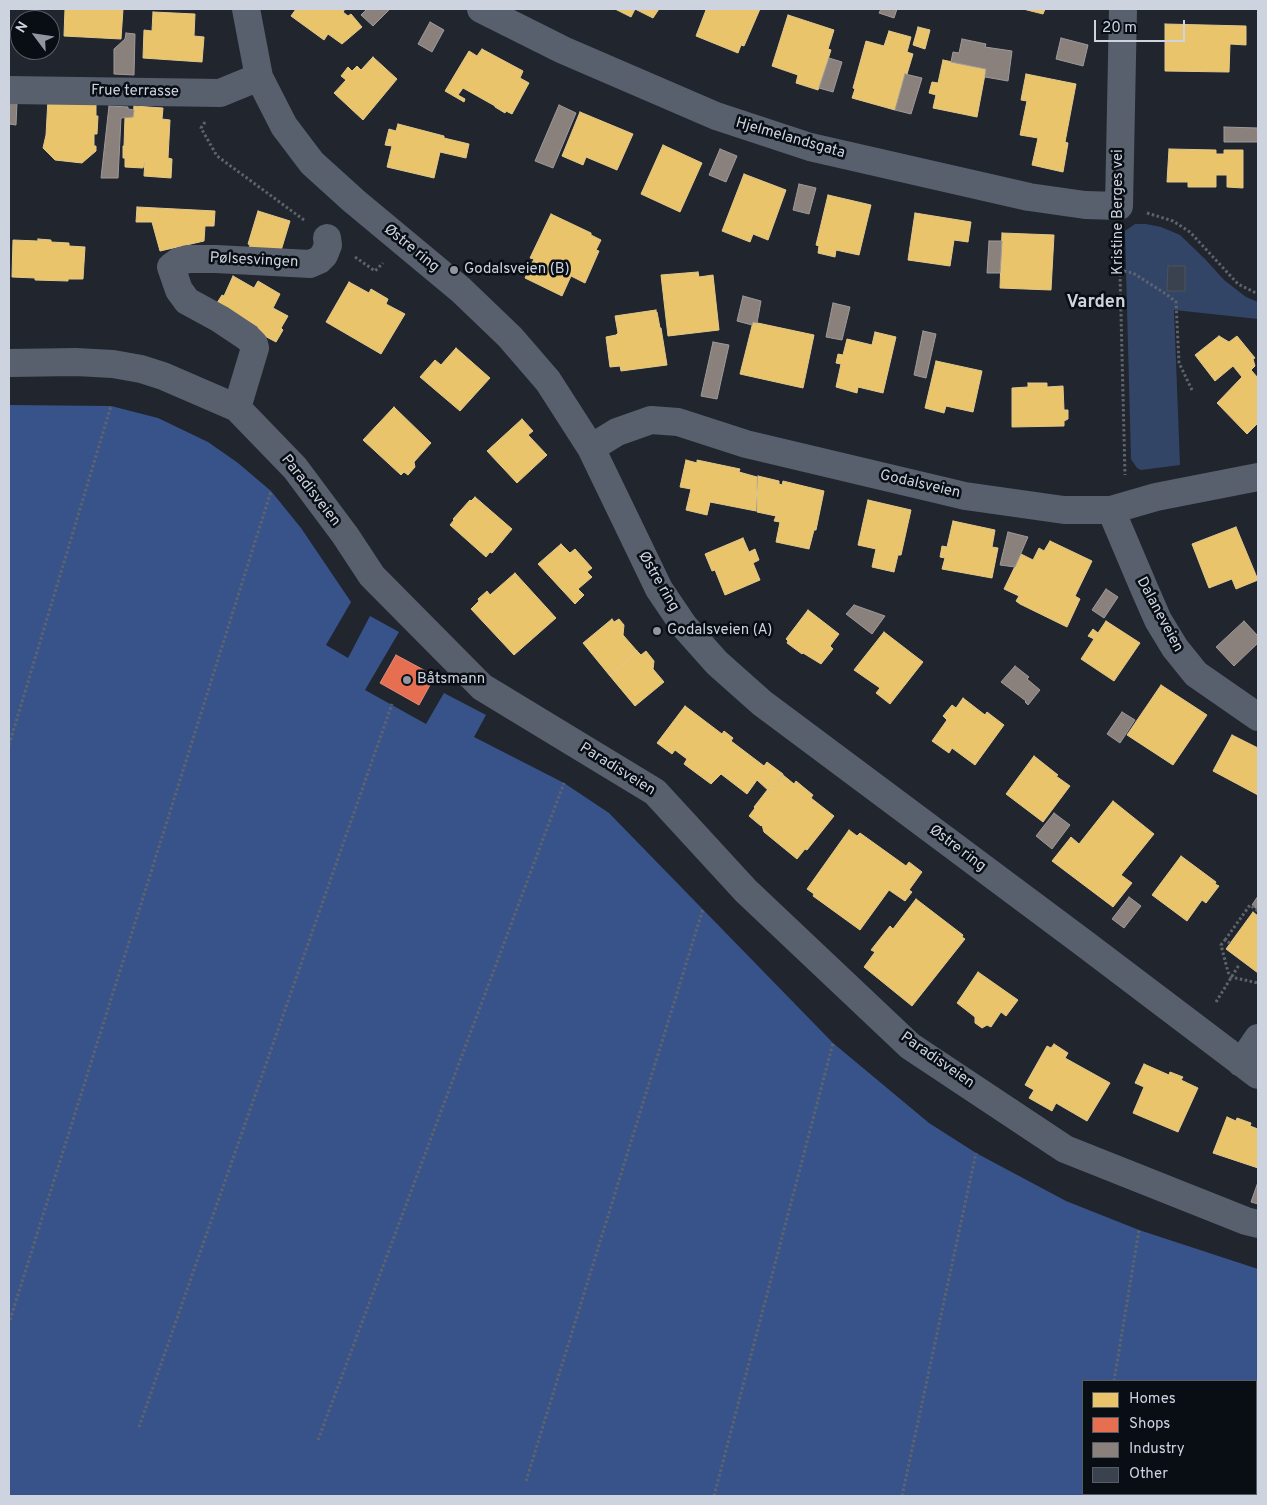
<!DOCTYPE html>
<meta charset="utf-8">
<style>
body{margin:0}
#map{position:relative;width:1267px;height:1505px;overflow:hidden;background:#21252e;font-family:Overpass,sans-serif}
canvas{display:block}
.frame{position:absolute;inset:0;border:10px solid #cdd3df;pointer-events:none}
.legend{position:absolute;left:1082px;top:1380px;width:175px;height:115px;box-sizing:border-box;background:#090d14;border:1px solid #575c65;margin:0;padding:6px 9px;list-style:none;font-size:15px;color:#cdd3df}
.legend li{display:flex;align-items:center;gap:10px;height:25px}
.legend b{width:25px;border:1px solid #575c65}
.north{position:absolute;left:10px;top:10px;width:50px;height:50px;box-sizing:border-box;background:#090d14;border:1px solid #575c65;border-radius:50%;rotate:301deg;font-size:14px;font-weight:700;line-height:20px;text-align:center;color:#cdd3df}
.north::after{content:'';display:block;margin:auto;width:18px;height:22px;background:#9196a1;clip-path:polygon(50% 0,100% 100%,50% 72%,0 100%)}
.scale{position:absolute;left:1094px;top:20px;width:91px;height:22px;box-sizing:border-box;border:2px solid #cdd3df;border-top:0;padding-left:6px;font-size:15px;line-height:18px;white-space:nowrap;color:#cdd3df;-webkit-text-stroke:4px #090d14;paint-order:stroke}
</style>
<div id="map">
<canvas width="1267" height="1505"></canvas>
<div class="frame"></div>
<ul class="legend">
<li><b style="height:14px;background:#e9c46a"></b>Homes</li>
<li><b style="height:14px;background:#e76f51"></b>Shops</li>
<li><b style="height:14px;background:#8a817c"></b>Industry</li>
<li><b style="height:14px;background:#3a414f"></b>Other</li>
</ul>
<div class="north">N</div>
<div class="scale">20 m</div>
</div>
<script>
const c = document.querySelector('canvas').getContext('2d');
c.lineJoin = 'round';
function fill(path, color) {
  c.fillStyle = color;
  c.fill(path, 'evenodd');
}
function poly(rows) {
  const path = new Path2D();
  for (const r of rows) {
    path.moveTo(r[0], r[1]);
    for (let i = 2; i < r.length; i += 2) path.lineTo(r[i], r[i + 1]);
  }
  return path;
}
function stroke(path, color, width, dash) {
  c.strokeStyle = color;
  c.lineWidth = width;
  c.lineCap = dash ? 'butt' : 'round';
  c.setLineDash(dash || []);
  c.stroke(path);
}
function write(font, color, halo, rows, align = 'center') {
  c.font = font + ' Overpass,sans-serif';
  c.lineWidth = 5;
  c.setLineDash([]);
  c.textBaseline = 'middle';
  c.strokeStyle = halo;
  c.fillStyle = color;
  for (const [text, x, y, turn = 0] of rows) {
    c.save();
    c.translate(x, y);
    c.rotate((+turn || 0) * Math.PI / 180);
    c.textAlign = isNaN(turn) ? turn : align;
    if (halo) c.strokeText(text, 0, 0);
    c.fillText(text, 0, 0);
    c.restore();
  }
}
const green = poly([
 [1135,224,1146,224,1161,227,1180,235,1205,259,1224,280,1246,297,1258,302,1258,319,1174,310,1180,465,1141,470,1137,468,1131,459,1125,231]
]);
const water = poly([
 [9,405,111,406,158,418,208,442,238,463,271,491,301,528,351,602,326,645,348,658,370,616,399,632,365,690,426,724,444,693,486,715,474,737,564,783,609,813,833,1043,929,1123,976,1153,1066,1201,1139,1230,1258,1269,1258,1496,9,1496],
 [1083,1381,1256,1381,1256,1494,1083,1494]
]);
const homes = poly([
 [65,9,123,9,121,39,64,36,65,9],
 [296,9,345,9,343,12,348,16,351,14,362,27,342,44,328,34,324,40,291,16,296,9],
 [615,9,635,9,631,17,615,9],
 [635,9,659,9,653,18,635,9],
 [704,9,760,9,744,46,741,45,738,53,696,36,706,10,704,9],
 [1023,9,1045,9,1043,14,1023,9],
 [153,12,195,14,194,36,204,37,202,62,143,58,144,30,152,31,153,12],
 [788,15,834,30,828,49,831,50,818,90,796,83,798,75,772,66,788,15],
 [1165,24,1246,26,1246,45,1230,44,1229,72,1165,71,1165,24],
 [918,27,930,30,925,49,913,45,918,27],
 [889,31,911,37,907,52,913,54,907,74,905,74,895,110,852,98,855,89,853,88,866,41,884,46,889,31],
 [482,49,523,71,520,78,529,83,512,114,506,111,505,113,495,107,495,106,463,88,458,95,465,99,464,102,445,91,469,51,477,56,482,49],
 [373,57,397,79,363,120,334,93,346,80,341,76,348,67,352,71,357,66,361,70,373,57],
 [943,60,986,69,977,117,933,108,936,95,929,93,932,82,938,83,943,60],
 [1026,74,1076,84,1065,142,1068,143,1063,172,1032,165,1038,138,1020,135,1027,101,1021,100,1026,74],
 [48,99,96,102,96,116,98,116,97,134,94,134,94,146,96,146,96,151,82,163,55,160,43,148,46,135,48,99],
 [134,106,163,108,162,119,170,120,168,158,172,159,171,178,144,176,145,159,143,168,125,167,125,158,123,158,123,146,124,146,125,117,133,117,134,106],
 [580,112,633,134,617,170,586,157,583,165,562,156,580,112],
 [398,124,444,136,444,138,469,144,466,158,440,152,434,178,387,167,392,146,385,145,389,129,396,131,398,124],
 [663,145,702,163,680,212,641,194,663,145],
 [1169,149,1216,150,1216,154,1224,154,1224,150,1243,150,1243,188,1227,187,1227,175,1216,175,1216,187,1188,187,1188,182,1167,182,1169,149],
 [744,174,786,190,768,240,753,234,750,242,722,231,744,174],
 [828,195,871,205,859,255,836,250,835,257,818,253,819,246,816,245,828,195],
 [137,207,215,211,214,226,205,226,204,241,160,251,152,222,136,222,137,207],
 [258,211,290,221,280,254,248,250,250,245,248,244,258,211],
 [915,213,971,222,968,242,954,240,950,266,908,260,915,213],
 [551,214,591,233,591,235,601,240,596,250,599,251,585,283,571,276,562,296,525,278,534,259,530,258,551,214],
 [1002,233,1054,235,1051,290,1000,288,1002,233],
 [38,239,51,240,51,242,69,243,69,246,85,247,83,279,68,279,68,281,35,280,35,278,12,277,13,240,38,241,38,239],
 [698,272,699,277,713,275,719,330,668,336,661,275,698,272],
 [233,276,254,288,258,281,280,294,273,308,288,316,281,328,283,330,276,342,257,332,258,327,217,303,222,295,224,296,233,276],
 [349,282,369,293,371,289,388,299,386,304,405,314,381,354,326,322,349,282],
 [656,310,656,312,657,312,660,328,661,328,667,365,621,371,620,366,610,367,606,337,616,335,618,333,615,316,656,310],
 [753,322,814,335,803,388,740,374,753,322],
 [875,332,896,337,883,393,858,387,857,393,836,387,841,364,836,363,838,354,843,355,847,339,872,345,875,332],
 [1219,336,1229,342,1237,336,1255,358,1253,359,1255,366,1251,370,1258,378,1258,423,1247,434,1217,403,1242,377,1233,366,1215,381,1195,355,1219,336],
 [456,348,490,378,460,411,420,377,435,360,441,365,456,348],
 [936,361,982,371,973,412,946,406,944,413,925,408,936,361],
 [1028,383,1047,383,1047,387,1063,386,1064,410,1068,410,1068,419,1064,421,1064,426,1012,427,1012,388,1028,387,1028,383],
 [394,407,431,443,414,462,415,467,408,475,404,472,401,475,363,440,394,407],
 [522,419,533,431,528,435,547,455,517,483,487,451,522,419],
 [686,460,697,463,697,460,740,469,739,472,757,477,756,511,710,502,707,515,686,510,691,489,680,487,686,460],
 [758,476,779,481,779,484,782,485,783,481,824,491,816,530,814,530,809,549,776,542,780,522,774,521,776,516,757,512,758,476],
 [475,497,512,529,492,553,490,552,486,557,450,525,454,520,453,519,470,500,471,501,475,497],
 [868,500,911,510,901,555,898,555,894,572,872,567,876,549,858,545,868,500],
 [953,521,995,530,992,547,998,548,992,578,942,569,945,558,940,557,942,546,947,547,953,521],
 [1236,527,1258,580,1236,589,1232,579,1209,588,1192,544,1236,527],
 [743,538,749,552,755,549,759,560,753,563,760,580,725,595,715,570,712,571,705,554,743,538],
 [1050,541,1092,561,1075,596,1080,599,1067,627,1020,604,1016,601,1019,596,1004,589,1021,554,1033,560,1039,548,1044,551,1050,541],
 [561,544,570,553,575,549,592,568,587,572,592,577,578,589,584,595,575,604,538,564,561,544],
 [515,573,556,618,514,655,471,609,479,601,478,599,487,591,490,595,515,573],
 [808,610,839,634,830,646,833,649,821,664,803,653,802,654,787,643,788,641,786,639,808,610],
 [612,619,614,622,619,619,624,625,623,635,637,651,610,676,583,643,612,619],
 [1106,621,1140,643,1114,681,1081,659,1094,639,1088,636,1093,629,1098,633,1106,621],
 [884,632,923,662,890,704,876,693,880,688,854,670,884,632],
 [637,651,641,655,646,651,654,661,653,669,664,682,635,706,610,676,637,651],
 [1161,685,1207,715,1173,765,1127,735,1161,685],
 [963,698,985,715,987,712,1004,725,975,765,952,748,949,753,932,741,947,720,943,716,952,705,956,708,963,698],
 [685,706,722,734,724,731,733,738,731,741,764,766,767,762,783,774,770,792,757,780,747,794,721,774,711,784,684,764,687,759,675,750,672,754,657,743,685,706],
 [1232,735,1258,748,1258,795,1213,771,1232,735],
 [1034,756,1058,775,1056,776,1070,786,1043,822,1006,794,1034,756],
 [783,775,794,784,796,781,813,795,811,798,834,816,807,850,805,849,797,859,764,832,762,825,761,826,749,816,755,808,754,807,768,789,770,792,783,775],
 [1113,801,1154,834,1121,875,1132,883,1113,907,1052,861,1071,837,1079,844,1113,801],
 [849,830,857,836,860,833,906,866,909,862,922,872,909,890,912,892,905,901,889,890,860,930,813,896,814,894,807,889,849,830],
 [1181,856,1216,882,1215,884,1219,886,1206,903,1202,900,1187,921,1152,895,1181,856],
 [916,899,963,935,962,937,965,939,912,1006,864,967,875,952,871,950,890,926,893,929,916,899],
 [1253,912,1258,916,1258,973,1226,949,1253,912],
 [978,972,1018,1000,1006,1016,1001,1012,991,1027,987,1025,982,1028,975,1023,975,1017,957,1003,978,972],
 [1054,1044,1068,1053,1065,1058,1110,1083,1087,1121,1056,1103,1052,1111,1029,1098,1034,1090,1025,1085,1047,1046,1051,1048,1054,1044],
 [1144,1064,1169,1075,1170,1072,1183,1077,1181,1080,1198,1088,1178,1132,1133,1113,1144,1087,1135,1083,1144,1064],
 [1227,1117,1236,1121,1237,1118,1251,1123,1250,1126,1258,1129,1258,1168,1213,1153,1227,1117]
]);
const shops = poly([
 [396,655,435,676,419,705,380,683,396,655]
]);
const industry = poly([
 [367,9,390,9,373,26,361,15,367,9],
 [881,9,897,9,894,18,879,13,881,9],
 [430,22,444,30,432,52,418,44,430,22],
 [126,33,135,34,134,75,114,74,114,49,125,39,126,33],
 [1061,38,1088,45,1083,66,1056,59,1061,38],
 [962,39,986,44,985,47,1012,51,1008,81,985,77,986,69,951,62,953,52,959,53,962,39],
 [829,58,842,62,833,92,819,88,829,58],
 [905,74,922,78,911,114,895,110,905,74],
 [9,101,17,102,16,125,9,124,9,101],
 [559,105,576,113,553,168,535,161,559,105],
 [109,106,128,107,128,109,134,110,133,117,121,118,118,178,101,178,109,106],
 [1224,127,1258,128,1258,142,1224,142,1224,127],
 [720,149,737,156,726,182,709,175,720,149],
 [799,184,816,188,809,214,793,210,799,184],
 [989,241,1002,241,1000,273,987,273,989,241],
 [743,296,761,301,757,323,753,322,752,325,737,321,743,296],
 [833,303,850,307,842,340,826,337,833,303],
 [923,331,936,334,926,378,914,375,923,331],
 [713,342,729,345,717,399,701,396,713,342],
 [1008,532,1028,537,1015,567,1000,565,1008,532],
 [1106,589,1118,597,1104,618,1092,610,1106,589],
 [854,605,885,616,872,634,846,614,854,605],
 [1244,621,1258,636,1258,643,1234,666,1216,647,1244,621],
 [1015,666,1029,677,1027,679,1040,690,1028,705,1025,702,1026,701,1001,682,1015,666],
 [1122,712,1135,720,1120,743,1107,734,1122,712],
 [1054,813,1070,825,1052,849,1036,836,1054,813],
 [1258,896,1258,910,1252,905,1258,896],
 [1129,897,1141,906,1124,928,1112,919,1129,897],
 [1258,1182,1258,1204,1251,1202,1258,1182]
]);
const building = poly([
 [1168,266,1185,266,1185,291,1167,291,1168,266]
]);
const path = poly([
 [205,122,201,128,217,156,304,220],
 [1147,213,1173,221,1190,232,1238,284,1258,294],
 [1119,234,1125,475],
 [355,257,375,271,383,263],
 [1119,270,1133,273,1166,294,1176,302,1179,363,1192,390],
 [9,745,111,406],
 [1225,940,1250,905,1258,911],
 [1230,943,1225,940,1221,945,1228,972,1231,977,1258,983],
 [1216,1002,1239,965],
 [10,1320,271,491],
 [1114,1381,1139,1230],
 [139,1427,392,704],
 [318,1440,564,783],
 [526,1481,703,909],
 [714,1496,833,1043],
 [902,1496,976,1153],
 [1094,1496,1095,1494]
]);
const minor = poly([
 [246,9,259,77,284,126,312,163,354,201,461,290,510,337,548,381,591,448,659,589,684,626,717,663,762,703,1085,944,1258,1075],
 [481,9,563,50,716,116,810,147,1029,197,1085,205,1119,206,1123,9],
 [9,90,220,93,259,77],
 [9,363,76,362,113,364,141,369,163,376,237,408,295,468,345,535,372,576,482,687,655,792,746,891,910,1046,1065,1149,1246,1221,1258,1224],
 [237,408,255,348,254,344,247,337,220,319,187,301,179,290,171,267,178,262,188,259,216,259,310,264,319,260,324,255,328,245,327,238],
 [591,448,617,432,651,420,678,422,746,444,965,496,1064,510,1111,510,1156,497,1258,477],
 [1111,510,1144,588,1158,620,1175,648,1196,674,1258,717],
 [1241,1063,1258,1038]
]);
const markers = [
 [454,270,5,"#9196a1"],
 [657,631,5,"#9196a1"],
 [407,680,5,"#9196a1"]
];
const streetNames = [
 ["Frue terrasse",135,92,1],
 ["Hjelmelandsgata",790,139,16],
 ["Kristine Berges vei",1119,212,-90],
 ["Østre ring",411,249,39],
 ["Pølsesvingen",254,261,3],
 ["Godalsveien",920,485,13],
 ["Paradisveien",310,491,52],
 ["Østre ring",658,582,60],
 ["Dalaneveien",1159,615,62],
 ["Paradisveien",617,770,32],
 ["Østre ring",957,849,37],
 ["Paradisveien",937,1061,35]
];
const poiNames = [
 ["Godalsveien (B)",464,270],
 ["Godalsveien (A)",667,631],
 ["Båtsmann",417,680]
];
const quarterNames = [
 ["Varden",1096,303]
];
fill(green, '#334567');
fill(water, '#38538a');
fill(homes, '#e9c46a');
stroke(homes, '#e1c88d', 1);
fill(shops, '#e76f51');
stroke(shops, '#df8d7c', 1);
fill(industry, '#8a817c');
stroke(industry, '#9e9a9a', 1);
fill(building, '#3a414f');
stroke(building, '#4e5259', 1);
stroke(path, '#5e646e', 3, [2.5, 2.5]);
stroke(minor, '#58606e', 28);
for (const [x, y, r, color] of markers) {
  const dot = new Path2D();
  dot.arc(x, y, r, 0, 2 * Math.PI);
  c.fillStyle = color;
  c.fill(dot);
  stroke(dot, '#090d14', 2);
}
write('15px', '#cdd3df', '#090d14', streetNames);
write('15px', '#cdd3df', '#090d14', poiNames, 'left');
write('bold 18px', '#cdd3df', '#090d14', quarterNames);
</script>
